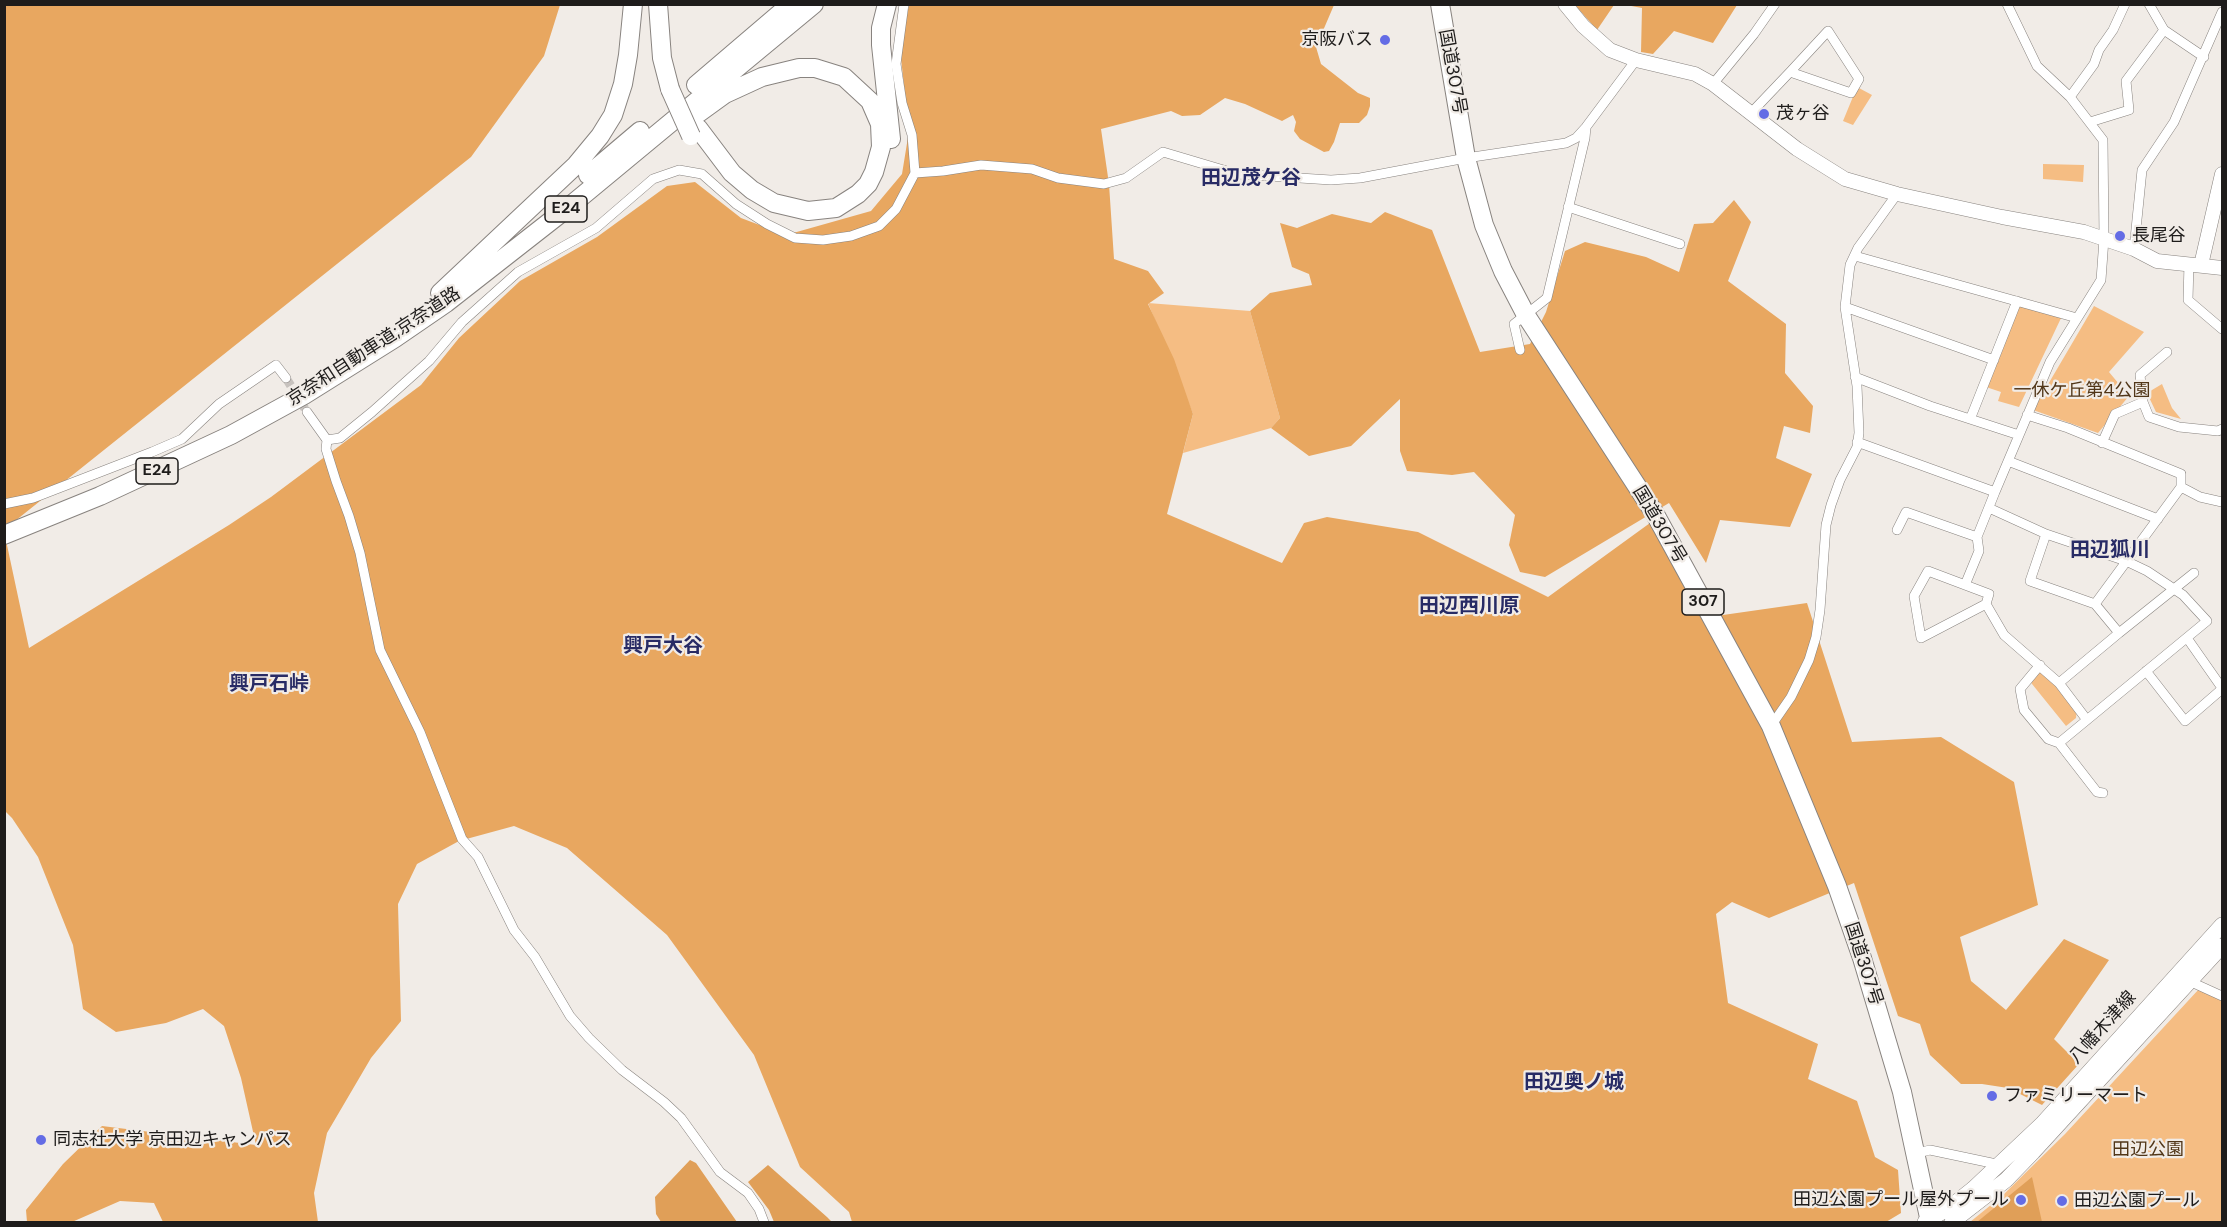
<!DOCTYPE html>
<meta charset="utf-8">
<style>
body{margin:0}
#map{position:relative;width:2227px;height:1227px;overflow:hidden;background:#f1ece7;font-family:"DM Sans",sans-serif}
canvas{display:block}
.frame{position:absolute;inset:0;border:6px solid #1e1c1b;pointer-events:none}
</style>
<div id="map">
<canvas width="2227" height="1227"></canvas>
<div class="frame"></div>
</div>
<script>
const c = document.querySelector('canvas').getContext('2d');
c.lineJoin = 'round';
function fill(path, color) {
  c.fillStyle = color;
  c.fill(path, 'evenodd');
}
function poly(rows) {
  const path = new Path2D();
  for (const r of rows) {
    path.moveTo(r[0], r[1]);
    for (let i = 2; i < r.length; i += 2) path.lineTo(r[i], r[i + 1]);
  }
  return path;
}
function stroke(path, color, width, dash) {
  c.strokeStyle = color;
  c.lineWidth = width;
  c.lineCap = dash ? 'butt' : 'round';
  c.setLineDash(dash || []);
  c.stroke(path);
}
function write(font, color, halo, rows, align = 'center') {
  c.font = font + ' "DM Sans","Noto Sans JP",sans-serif';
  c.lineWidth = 4.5;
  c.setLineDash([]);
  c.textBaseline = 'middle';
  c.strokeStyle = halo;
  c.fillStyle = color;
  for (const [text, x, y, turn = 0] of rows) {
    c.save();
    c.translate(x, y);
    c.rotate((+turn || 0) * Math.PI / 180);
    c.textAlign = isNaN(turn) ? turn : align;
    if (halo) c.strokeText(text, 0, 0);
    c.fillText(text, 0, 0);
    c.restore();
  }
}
const green = poly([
 [1857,87,1872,95,1853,125,1843,121],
 [2043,164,2084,165,2083,182,2043,179],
 [2017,301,2062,316,2019,407,1998,401,2001,392,1983,386],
 [1148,303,1250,311,1280,418,1271,428,1183,453,1193,414],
 [2094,306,2144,332,2109,372,2129,396,2098,433,2033,410],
 [2162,384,2172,408,2181,419,2156,412,2147,393],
 [2040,665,2077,707,2076,718,2066,726,2028,679],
 [2199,989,2222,999,2222,1222,1970,1222,2002,1196,2065,1134]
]);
const forest = poly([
 [5,5,560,5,544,56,471,157,5,529],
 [909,5,1334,5,1316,47,1321,64,1358,93,1370,98,1370,106,1367,115,1359,123,1340,123,1334,142,1329,151,1324,152,1300,139,1294,131,1296,122,1293,115,1282,121,1245,104,1225,98,1200,115,1182,116,1171,111,1101,129,1109,184,1114,259,1148,271,1164,293,1148,304,1174,359,1193,414,1167,514,1282,563,1304,523,1327,517,1418,532,1548,597,1650,523,1702,618,1807,603,1852,742,1941,737,2014,782,2038,905,1960,937,1971,981,2006,1010,2064,939,2109,960,2054,1039,2079,1064,2042,1105,2008,1088,1982,1084,1961,1084,1930,1055,1920,1024,1898,1016,1854,883,1769,918,1732,902,1716,914,1728,1003,1818,1044,1808,1079,1857,1101,1875,1157,1898,1170,1901,1213,1886,1222,852,1222,849,1212,800,1167,754,1055,667,935,567,848,514,826,459,841,417,864,398,904,401,1021,371,1058,327,1133,314,1193,318,1222,163,1222,154,1203,120,1201,72,1222,27,1222,26,1210,63,1164,102,1126,256,1145,241,1078,224,1026,203,1009,166,1023,116,1032,83,1009,73,945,38,857,12,818,5,811,4,531,29,648,229,525,271,497,421,385,459,338,520,281,597,237,667,186,695,182,741,218,786,235,871,211,902,174,909,131,900,49],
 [1575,5,1614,5,1597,30],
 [1626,5,1737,4,1737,5,1713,43,1674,31,1653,54,1641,52,1642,8],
 [1734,200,1751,222,1728,281,1786,324,1785,373,1813,406,1810,433,1784,426,1776,458,1812,474,1790,527,1720,520,1706,563,1669,503,1545,577,1520,572,1509,545,1515,515,1474,472,1452,475,1407,471,1400,451,1400,399,1351,446,1309,456,1271,428,1280,418,1250,311,1270,293,1312,285,1309,274,1292,267,1280,223,1297,228,1332,214,1371,223,1385,212,1432,230,1480,352,1530,344,1546,312,1565,251,1585,242,1646,257,1679,272,1694,224,1713,223]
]);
const water = poly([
 [690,1160,696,1163,737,1222,661,1222,656,1214,655,1197],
 [768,1165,827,1217,832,1222,774,1222,769,1210,748,1182],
 [2032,1177,2042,1222,1977,1222]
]);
const streetTunnel = poly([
 [286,378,307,412]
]);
const street = poly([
 [2149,4,2164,30,2204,57],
 [1713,84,1754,34,1775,4],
 [2070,97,2094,64,2099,50,2113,30,2125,4],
 [1750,114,1790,72,1828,31,1859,79,1851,93,1790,72],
 [2090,122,2129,110,2126,81,2164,30],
 [915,173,943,171,981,165,1032,169,1058,178,1104,184,1126,178,1163,152,1237,174,1331,180,1360,178,1466,158,1566,143,1576,138,1586,127,1636,60],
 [1568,207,1680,244],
 [2134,249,2142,170,2174,122,2222,12],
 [1855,256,2077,318],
 [2189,263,2188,300,2222,329],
 [1845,307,1994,360],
 [1520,350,1514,324,1547,298,1585,138,1586,127],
 [1855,377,1930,406,2019,435],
 [2143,402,2140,375,2167,352],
 [307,412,327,440,326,449,336,481,349,516,360,553,380,650,420,732,462,839,478,857,514,930,535,957,570,1016,589,1038,622,1070,664,1102,681,1118,720,1172,748,1193,759,1209,764,1222],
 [2027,415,2068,428,2181,474,2181,487,2095,604],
 [1971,417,2017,301],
 [327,440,340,438,372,412,429,361,462,322,518,272,596,228,653,179,679,170,702,174,736,204,767,224,795,238,823,240,851,236,879,226,896,209,915,173,912,135,902,103,896,64,904,4],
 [1857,442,1995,492,1977,537,1906,512,1897,530],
 [2102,443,2115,414,2143,402,2149,417,2179,427,2218,431,2222,429],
 [2008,461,2158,519],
 [2181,487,2200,497,2222,502],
 [1995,492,2050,362,2101,280,2104,239,2103,140,2070,97,2037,66,2007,4],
 [4,504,33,498,152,452,182,439,219,404,276,365,286,378],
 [1989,508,2046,534,2126,561,2147,571,2183,595,2207,621,2059,743],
 [2046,534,2030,581,2095,604,2119,633,2059,683,2087,720],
 [1965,585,1979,551,1977,537],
 [1986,604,1921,638,1914,596,1928,571,1989,594,1986,604,2004,635,2059,683],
 [2119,633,2194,573],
 [2187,638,2222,688],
 [2040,665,2020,689,2024,710,2048,739,2059,743,2097,792,2103,793],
 [2146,671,2185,721,2222,689],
 [1771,726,1791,697,1809,660,1816,637,1820,610,1826,525,1831,505,1840,480,1857,447,1859,433,1857,386,1845,307,1850,265,1858,248,1897,194],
 [2189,981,2222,996],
 [1917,1153,1930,1150,2001,1165]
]);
const secondary = poly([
 [1565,4,1583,26,1610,50,1636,60,1695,74,1713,84,1797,149,1845,179,1897,194,2002,217,2084,232,2134,249,2157,261,2222,268],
 [2201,265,2222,174]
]);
const primary = poly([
 [1925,1222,1949,1208,1973,1189,2042,1124,2222,925],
 [1952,1222,2006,1180,2033,1152,2222,946]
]);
const highway = poly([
 [658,4,662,58,670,89],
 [887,4,881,28,881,45,891,139],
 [1440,4,1466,158,1484,225,1503,271,1527,317,1655,514,1771,726,1837,886,1862,958,1902,1092,1930,1222],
 [696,85,791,4],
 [696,115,725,94,762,77,799,68,815,68,844,77,870,101,880,124,881,147,874,172,868,184,858,194,836,208,808,211,774,203,752,190,732,173,698,128],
 [588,175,640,131],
 [440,293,576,165,600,136,613,115,623,84,628,55,633,4],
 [4,535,100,496,231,435,304,395,395,338,446,303,570,206,814,4]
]);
const highwayBridge = poly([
 [670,89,691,136]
]);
const markers = [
 [1385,40,6,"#646ce5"],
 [1764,114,6,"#646ce5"],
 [2120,236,6,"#646ce5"],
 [1992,1096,6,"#646ce5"],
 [41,1140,6,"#646ce5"],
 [2021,1200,6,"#646ce5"],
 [2062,1201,6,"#646ce5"]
];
const shields = [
 [566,209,42],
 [157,471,42],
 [1703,602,42]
];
const shieldNames = [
 ["E24",566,209],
 ["E24",157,471],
 ["307",1703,602]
];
const poiNames = [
 ["京阪バス",1373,40,"right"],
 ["茂ヶ谷",1776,114],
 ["長尾谷",2132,236],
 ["ファミリーマート",2004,1096],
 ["同志社大学 京田辺キャンパス",53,1140],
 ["田辺公園プール屋外プール",2009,1200,"right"],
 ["田辺公園プール",2074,1201]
];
const streetNames = [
 ["国道307号",1452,72,80],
 ["京奈和自動車道;京奈道路",374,347,-33],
 ["国道307号",1659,525,59],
 ["国道307号",1863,964,72],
 ["八幡木津線",2103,1028,-48]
];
const parkNames = [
 ["一休ケ丘第4公園",2082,391],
 ["田辺公園",2148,1150]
];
const neighbourhoodNames = [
 ["田辺茂ケ谷",1251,179],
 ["田辺狐川",2110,551],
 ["田辺西川原",1469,607],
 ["興戸大谷",663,647],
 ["興戸石峠",269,685],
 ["田辺奥ノ城",1574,1083]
];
fill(green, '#f5bd83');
fill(forest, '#e8a760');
fill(water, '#e09f58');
stroke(streetTunnel, '#c7c2be', 9, [9, 4.5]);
stroke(street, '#88837f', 10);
stroke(secondary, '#88837f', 15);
stroke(primary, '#88837f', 16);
stroke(highway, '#88837f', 20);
stroke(street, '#fff', 9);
stroke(secondary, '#fff', 14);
stroke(primary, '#fff', 15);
stroke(highway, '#fff', 18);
stroke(highwayBridge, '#88837f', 20, []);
stroke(highwayBridge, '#fff', 18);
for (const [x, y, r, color] of markers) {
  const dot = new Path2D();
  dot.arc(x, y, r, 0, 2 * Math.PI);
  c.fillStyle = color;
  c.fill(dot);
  stroke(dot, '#f1ece7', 2);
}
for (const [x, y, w] of shields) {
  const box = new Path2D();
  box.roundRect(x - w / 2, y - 13, w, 26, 4.5);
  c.fillStyle = '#f1ece7';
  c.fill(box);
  stroke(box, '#1e1c1b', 1.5);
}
write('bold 16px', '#1e1c1b', null, shieldNames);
write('18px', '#1e1c1b', '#f1ece7', poiNames, 'left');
write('18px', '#1e1c1b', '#f1ece7', streetNames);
write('18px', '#513618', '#f1ece7', parkNames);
write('bold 20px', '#282b65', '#f1ece7', neighbourhoodNames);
</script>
